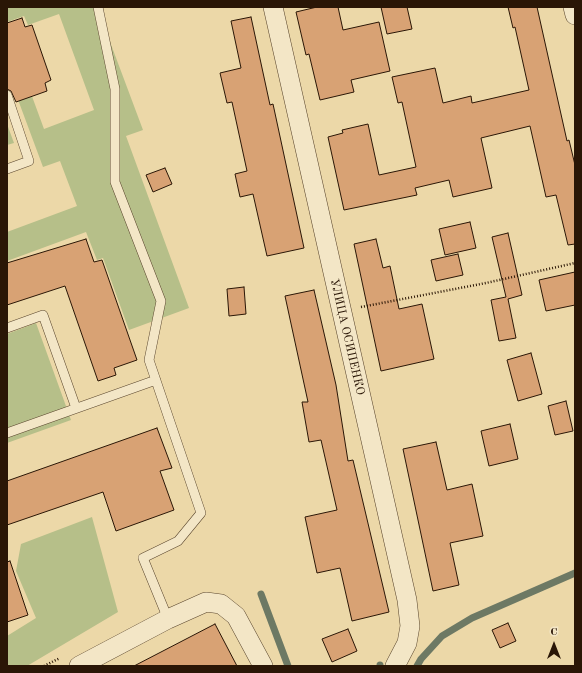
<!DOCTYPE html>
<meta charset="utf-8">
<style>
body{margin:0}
#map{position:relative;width:582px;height:673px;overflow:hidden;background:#ecd8a8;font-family:"Old Standard TT",serif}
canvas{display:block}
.frame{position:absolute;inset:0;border:8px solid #2a1606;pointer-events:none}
.north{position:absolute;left:534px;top:625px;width:40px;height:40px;-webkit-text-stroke:3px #f3e6c6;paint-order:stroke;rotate:0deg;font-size:11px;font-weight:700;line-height:16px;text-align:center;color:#2a1606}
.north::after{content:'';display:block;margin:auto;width:14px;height:18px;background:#2a1606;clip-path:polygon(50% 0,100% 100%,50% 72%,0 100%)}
</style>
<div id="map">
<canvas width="582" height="673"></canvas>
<div class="frame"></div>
<div class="north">С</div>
</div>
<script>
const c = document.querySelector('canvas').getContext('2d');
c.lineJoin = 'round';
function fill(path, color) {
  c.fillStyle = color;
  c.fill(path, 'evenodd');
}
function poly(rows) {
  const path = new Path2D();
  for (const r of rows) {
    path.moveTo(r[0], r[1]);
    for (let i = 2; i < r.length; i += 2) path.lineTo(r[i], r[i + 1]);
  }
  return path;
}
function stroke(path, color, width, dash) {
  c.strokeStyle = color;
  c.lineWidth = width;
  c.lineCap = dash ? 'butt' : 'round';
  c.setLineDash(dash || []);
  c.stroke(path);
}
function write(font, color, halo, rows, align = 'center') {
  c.font = font + ' "Old Standard TT",serif';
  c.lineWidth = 3;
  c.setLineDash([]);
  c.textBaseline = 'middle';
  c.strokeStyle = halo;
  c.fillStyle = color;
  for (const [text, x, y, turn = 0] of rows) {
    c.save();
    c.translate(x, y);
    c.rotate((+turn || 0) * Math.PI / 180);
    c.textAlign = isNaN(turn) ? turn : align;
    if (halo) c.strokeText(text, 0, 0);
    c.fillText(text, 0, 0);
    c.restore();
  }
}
const green = poly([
 [7,7,97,7,143,130,126,136,189,308,129,330,103,258,97,260,86,232,7,261,7,232,77,206,60,161,43,167,7,70,15,50,44,129,94,110,59,14,28,25,24,16,7,22],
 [7,124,14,143,7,145],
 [36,323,71,420,7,443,7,334],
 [92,517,118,612,27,666,7,666,7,636,36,618,16,571,21,544]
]);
const stream = poly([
 [261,594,288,666],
 [380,666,380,665],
 [417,666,421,659,442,636,472,618,575,573]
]);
const building = poly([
 [317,7,338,7,343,30,379,22,390,71,351,80,354,92,320,100,309,54,306,55,296,12,317,7],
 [381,7,407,7,412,29,387,34,381,7],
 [508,7,537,7,567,141,569,140,575,165,575,244,568,245,556,195,546,197,530,126,481,138,492,188,453,197,449,180,415,188,417,195,344,210,328,137,343,133,342,130,368,124,379,175,416,167,402,102,398,103,392,77,435,68,443,103,471,96,472,103,529,90,515,27,513,28,508,7],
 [251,17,270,105,273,104,304,248,267,256,253,194,240,197,235,174,247,171,232,102,227,103,220,73,241,68,231,21,251,17],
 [22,18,25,27,32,25,51,80,45,83,47,91,16,102,11,91,7,89,7,23,22,18],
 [165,168,172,184,153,192,146,175,165,168],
 [470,222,476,248,445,255,439,229,470,222],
 [508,233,522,295,508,299,516,338,499,341,491,300,506,297,492,237,508,233],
 [86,239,94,262,102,260,137,360,114,368,116,375,98,381,65,286,7,305,7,263,86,239],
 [376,239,383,268,390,266,399,309,422,304,434,359,381,371,354,244,376,239],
 [458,254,463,275,436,281,431,260,458,254],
 [575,272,575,305,546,311,539,280,575,272],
 [244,287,246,314,229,316,227,289,244,287],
 [314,290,336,385,348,461,353,460,389,612,352,621,340,568,317,573,305,517,337,510,321,440,309,442,302,402,308,402,285,296,314,290],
 [531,353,542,394,518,401,507,360,531,353],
 [566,401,573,431,555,435,548,406,566,401],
 [510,424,518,459,489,466,481,431,510,424],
 [157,428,172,468,160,471,174,510,116,531,103,492,7,525,7,481,157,428],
 [436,442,447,490,472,484,483,536,450,543,459,585,433,591,403,449,436,442],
 [10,561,28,615,7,622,7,562,10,561],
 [508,623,516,641,500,648,492,630,508,623],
 [215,624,237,666,134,666,215,624],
 [348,629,357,651,332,662,322,639,348,629]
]);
const path = poly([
 [361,307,486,283,575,263],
 [44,666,60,658]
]);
const lane = poly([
 [98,7,115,89,115,182,161,301,149,360,201,513,178,541,143,558,168,619],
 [7,95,29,161,7,169],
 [7,328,43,315,76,408],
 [7,433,156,380]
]);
const street = poly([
 [273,7,407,600,410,626,407,643,395,666],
 [573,7,575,15],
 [79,666,168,619,206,602,221,604,236,616,263,666]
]);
const streetNames = [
 ["УЛИЦА ОСИПЕНКО",347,337,77]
];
fill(green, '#b6bf89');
stroke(stream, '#6d7964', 7);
fill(building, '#d8a274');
stroke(building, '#2a1606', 1);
stroke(lane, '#5a462e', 10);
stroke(street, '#5a462e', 20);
stroke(path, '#2a1606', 2.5, [1, 2]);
stroke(lane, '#f3e6c6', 9);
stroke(street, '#f3e6c6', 19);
write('12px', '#2a1606', '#f3e6c6', streetNames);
</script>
